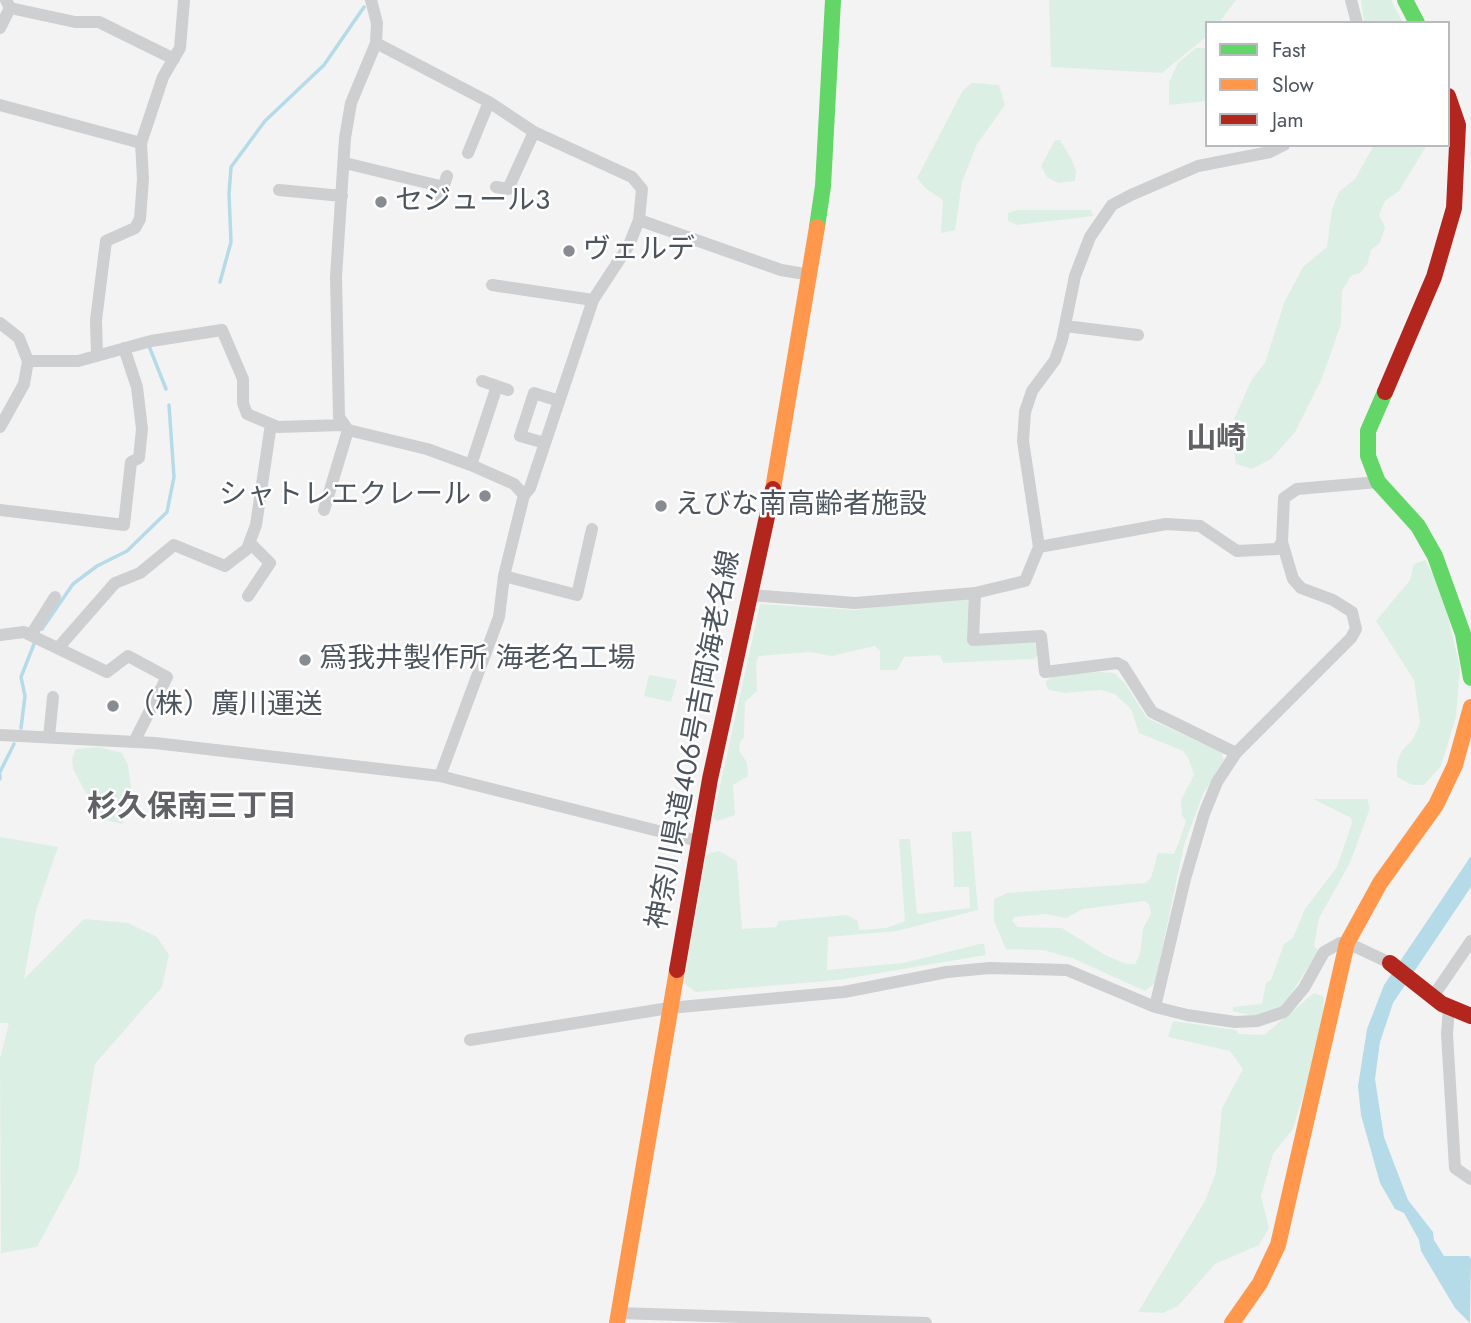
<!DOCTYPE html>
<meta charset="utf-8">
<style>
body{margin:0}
#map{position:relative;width:1471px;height:1323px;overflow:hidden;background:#f4f3f3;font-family:Jost,sans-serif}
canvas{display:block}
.legend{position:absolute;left:1205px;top:21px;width:245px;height:126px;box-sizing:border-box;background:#fff;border:2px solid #b7bbbf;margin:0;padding:9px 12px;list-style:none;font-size:21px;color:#4c555e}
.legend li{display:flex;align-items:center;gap:14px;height:35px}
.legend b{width:35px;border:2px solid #b7bbbf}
</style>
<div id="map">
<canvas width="1471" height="1323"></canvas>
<ul class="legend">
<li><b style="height:9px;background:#63d668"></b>Fast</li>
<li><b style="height:9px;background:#ff974d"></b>Slow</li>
<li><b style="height:9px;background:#b3261e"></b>Jam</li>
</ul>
</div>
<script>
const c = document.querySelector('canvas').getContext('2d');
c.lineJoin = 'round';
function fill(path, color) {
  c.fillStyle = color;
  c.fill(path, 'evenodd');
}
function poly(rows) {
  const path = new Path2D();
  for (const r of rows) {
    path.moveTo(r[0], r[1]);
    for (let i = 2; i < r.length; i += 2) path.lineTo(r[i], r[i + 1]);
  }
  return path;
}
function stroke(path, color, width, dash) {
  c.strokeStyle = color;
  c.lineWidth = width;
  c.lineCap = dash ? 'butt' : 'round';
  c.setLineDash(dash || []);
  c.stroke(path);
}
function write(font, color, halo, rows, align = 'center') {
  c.font = font + ' Jost,"Noto Sans JP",sans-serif';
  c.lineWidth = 5;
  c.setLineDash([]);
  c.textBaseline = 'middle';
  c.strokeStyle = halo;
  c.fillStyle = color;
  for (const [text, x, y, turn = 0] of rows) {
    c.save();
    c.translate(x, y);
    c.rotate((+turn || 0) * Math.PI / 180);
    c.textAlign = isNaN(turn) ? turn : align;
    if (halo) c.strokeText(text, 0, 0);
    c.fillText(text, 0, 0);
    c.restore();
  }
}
const green = poly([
 [1049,0,1236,0,1219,23,1207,23,1207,36,1162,73,1051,67],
 [1361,0,1391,0,1403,23,1364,23],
 [1196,48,1207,48,1207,101,1169,105,1169,82,1178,63],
 [972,83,999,85,1005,105,977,144,962,182,955,230,941,233,943,200,925,188,917,178,963,90],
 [1055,140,1060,140,1072,160,1076,171,1075,181,1058,183,1047,177,1041,166],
 [1374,145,1427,145,1399,191,1385,201,1379,215,1385,227,1380,243,1371,250,1367,265,1360,273,1351,276,1342,291,1341,324,1322,378,1295,432,1271,459,1252,469,1236,464,1230,428,1252,379,1265,363,1284,303,1303,267,1327,247,1332,209,1339,192,1355,179],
 [1017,210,1091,210,1093,216,1017,225,1008,221,1008,213],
 [1425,560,1441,588,1460,667,1456,717,1441,766,1424,785,1412,785,1397,777,1397,764,1401,752,1413,739,1420,723,1414,680,1376,621,1410,580,1414,564],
 [965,596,970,602,968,644,1034,639,1038,655,1034,659,943,663,940,655,904,657,897,670,880,670,880,651,875,646,832,656,810,652,759,656,756,662,757,691,745,702,744,737,740,742,739,750,747,763,748,776,733,785,735,815,717,821,713,818,760,604,855,610],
 [1099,672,1114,673,1124,682,1147,718,1221,752,1224,760,1203,794,1184,845,1155,983,1145,991,1072,958,1043,950,1006,949,994,921,994,899,1007,893,1146,883,1151,878,1158,853,1174,854,1180,839,1186,821,1182,815,1181,800,1194,775,1188,757,1183,751,1139,733,1131,709,1115,694,1101,690,1064,693,1049,690,1046,685,1046,681,1056,675],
 [1144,901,1149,904,1151,914,1143,928,1140,954,1135,964,1127,964,1107,956,1062,928,1018,927,1012,921,1015,917,1045,914,1066,918,1083,909],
 [649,675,677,680,671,702,644,696],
 [99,747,122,753,128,765,132,795,123,824,100,819,73,769,72,759,76,749],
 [1313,799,1367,799,1370,808,1350,863,1319,918,1314,946,1319,951,1283,1006,1258,1017,1233,1011,1233,1007,1262,1004,1266,983,1271,980,1284,944,1293,938,1305,909,1337,867,1352,823,1351,818],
 [971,831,978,910,897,931,828,937,827,970,903,963,979,944,984,944,986,955,838,980,696,992,684,983,706,857,710,853,719,851,737,861,742,929,776,927,779,921,847,915,858,921,859,930,886,928,905,921,899,839,910,839,917,914,970,908,969,887,954,887,952,832],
 [0,837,58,847,36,911,24,979,84,919,128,923,157,937,169,955,162,987,95,1064,78,1171,37,1247,1,1253,0,1058,9,1023,0,1023],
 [1314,993,1324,997,1321,1037,1293,1129,1273,1154,1261,1196,1269,1228,1259,1245,1215,1264,1178,1306,1163,1313,1138,1312,1205,1201,1216,1172,1222,1108,1243,1069,1230,1051,1168,1037,1173,1021,1236,1030,1239,1034,1264,1035]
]);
const water = poly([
 [1471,856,1471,887,1393,1003,1380,1042,1375,1079,1384,1137,1408,1200,1433,1232,1434,1240,1444,1256,1469,1256,1471,1259,1470,1323,1455,1308,1421,1251,1419,1240,1404,1213,1395,1209,1380,1183,1361,1115,1358,1086,1367,1029,1384,985]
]);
const stream = poly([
 [220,282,231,242,229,194,231,167,265,121,324,65,364,7],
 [149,346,166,389],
 [42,629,73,584,97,566,127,551,167,512,174,477,169,405],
 [21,728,25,696,21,677,34,644],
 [0,772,14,744],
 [0,775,0,779]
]);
const street = poly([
 [6,0,10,8,75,22,99,22,174,59],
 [371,0,377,23,376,43,351,103,345,138,336,277,339,417,348,430,427,449,471,465,514,484,524,495],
 [1351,0,1357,23],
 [0,28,10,8],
 [376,43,489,102,534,132,632,177,642,189,639,220,629,245,593,300,530,488,524,495,504,576,499,617,440,776],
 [0,105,141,143],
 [468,153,489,102],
 [345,163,444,187],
 [496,187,508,189,534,132],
 [279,190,342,196],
 [440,197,447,176],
 [639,220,781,270,811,275],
 [492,285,593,300],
 [0,323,19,338,28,361,24,384,0,427],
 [1065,326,1138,335],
 [97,355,96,320,106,241,135,228,140,219,143,179,141,143,163,77,180,48,184,0],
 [28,361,78,361,151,341,222,330,243,379,243,403,247,414,278,427,342,425],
 [482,381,508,390],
 [545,443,520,436,534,393,559,401],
 [471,465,497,386],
 [0,510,124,525,131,462,139,458,142,429,137,387,124,348],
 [324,510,348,430],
 [1039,547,1166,524,1200,526,1237,551,1277,549,1282,542],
 [504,576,577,595,592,529],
 [975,593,973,640,1041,636,1045,672,1117,663,1123,666,1152,712,1236,753],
 [750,595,855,603,975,593,1025,581,1039,547,1023,441,1025,412,1032,391,1055,360,1062,340,1075,276,1090,237,1112,205,1131,195,1198,166,1270,152,1284,145],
 [248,596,270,563,250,543],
 [0,635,24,632,107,672,128,656,167,677,134,742],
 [31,635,55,597],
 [58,648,115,583,140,573,174,545,225,566,247,549,256,525,271,424],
 [0,735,155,743,440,776,698,841],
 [49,737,53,697],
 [1432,998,1471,941],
 [1155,1007,1185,879,1204,814,1217,782,1236,753,1351,638,1356,629,1352,612,1333,600,1301,588,1293,579,1282,542,1284,498,1297,489,1378,482],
 [1449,1008,1447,1034,1455,1168,1471,1179],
 [470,1040,669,1008,844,992,947,972,990,968,1067,970,1155,1007,1187,1015,1235,1022,1257,1021,1284,1012,1304,988,1324,952,1340,943,1354,946,1390,963],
 [618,1313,926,1323]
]);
const fast = poly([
 [1405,0,1417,23],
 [817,227,823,186,833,0],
 [1385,392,1368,431,1368,456,1378,482,1418,526,1435,556,1463,634,1471,678]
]);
const slow = poly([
 [773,489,817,227],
 [617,1323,677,970],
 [1232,1323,1260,1283,1278,1245,1347,943,1380,883,1436,805,1455,765,1471,707]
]);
const jam = poly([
 [1385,392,1434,277,1454,208,1458,125,1448,96],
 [1390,963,1442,1004,1471,1016],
 [677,970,710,779,773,489]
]);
const markers = [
 [381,202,7,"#878c92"],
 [569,251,7,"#878c92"],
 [485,496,7,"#878c92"],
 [661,506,7,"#878c92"],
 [305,660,7,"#878c92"],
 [113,706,7,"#878c92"]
];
const poiNames = [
 ["セジュール3",395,202],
 ["ヴェルデ",583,251],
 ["シャトレエクレール",471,496,"right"],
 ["えびな南高齢者施設",675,506],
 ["爲我井製作所 海老名工場",319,660],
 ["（株）廣川運送",127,706]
];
const streetNames = [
 ["神奈川県道406号吉岡海老名線",695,740,-79]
];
const neighbourhoodNames = [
 ["山崎",1216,441],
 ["杉久保南三丁目",192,809]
];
fill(green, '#dcefe4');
fill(water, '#b5dbe8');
stroke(stream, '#b5dbe8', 3.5);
stroke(street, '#cdcfd1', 12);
stroke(fast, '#63d668', 16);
stroke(slow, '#ff974d', 16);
stroke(jam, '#b3261e', 16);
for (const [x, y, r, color] of markers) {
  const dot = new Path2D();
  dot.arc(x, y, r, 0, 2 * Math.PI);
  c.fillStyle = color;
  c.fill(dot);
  stroke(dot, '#fff', 2.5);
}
write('28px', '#4c555e', '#fff', poiNames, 'left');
write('28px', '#4c555e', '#fff', streetNames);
write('bold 30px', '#606266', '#fff', neighbourhoodNames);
</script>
